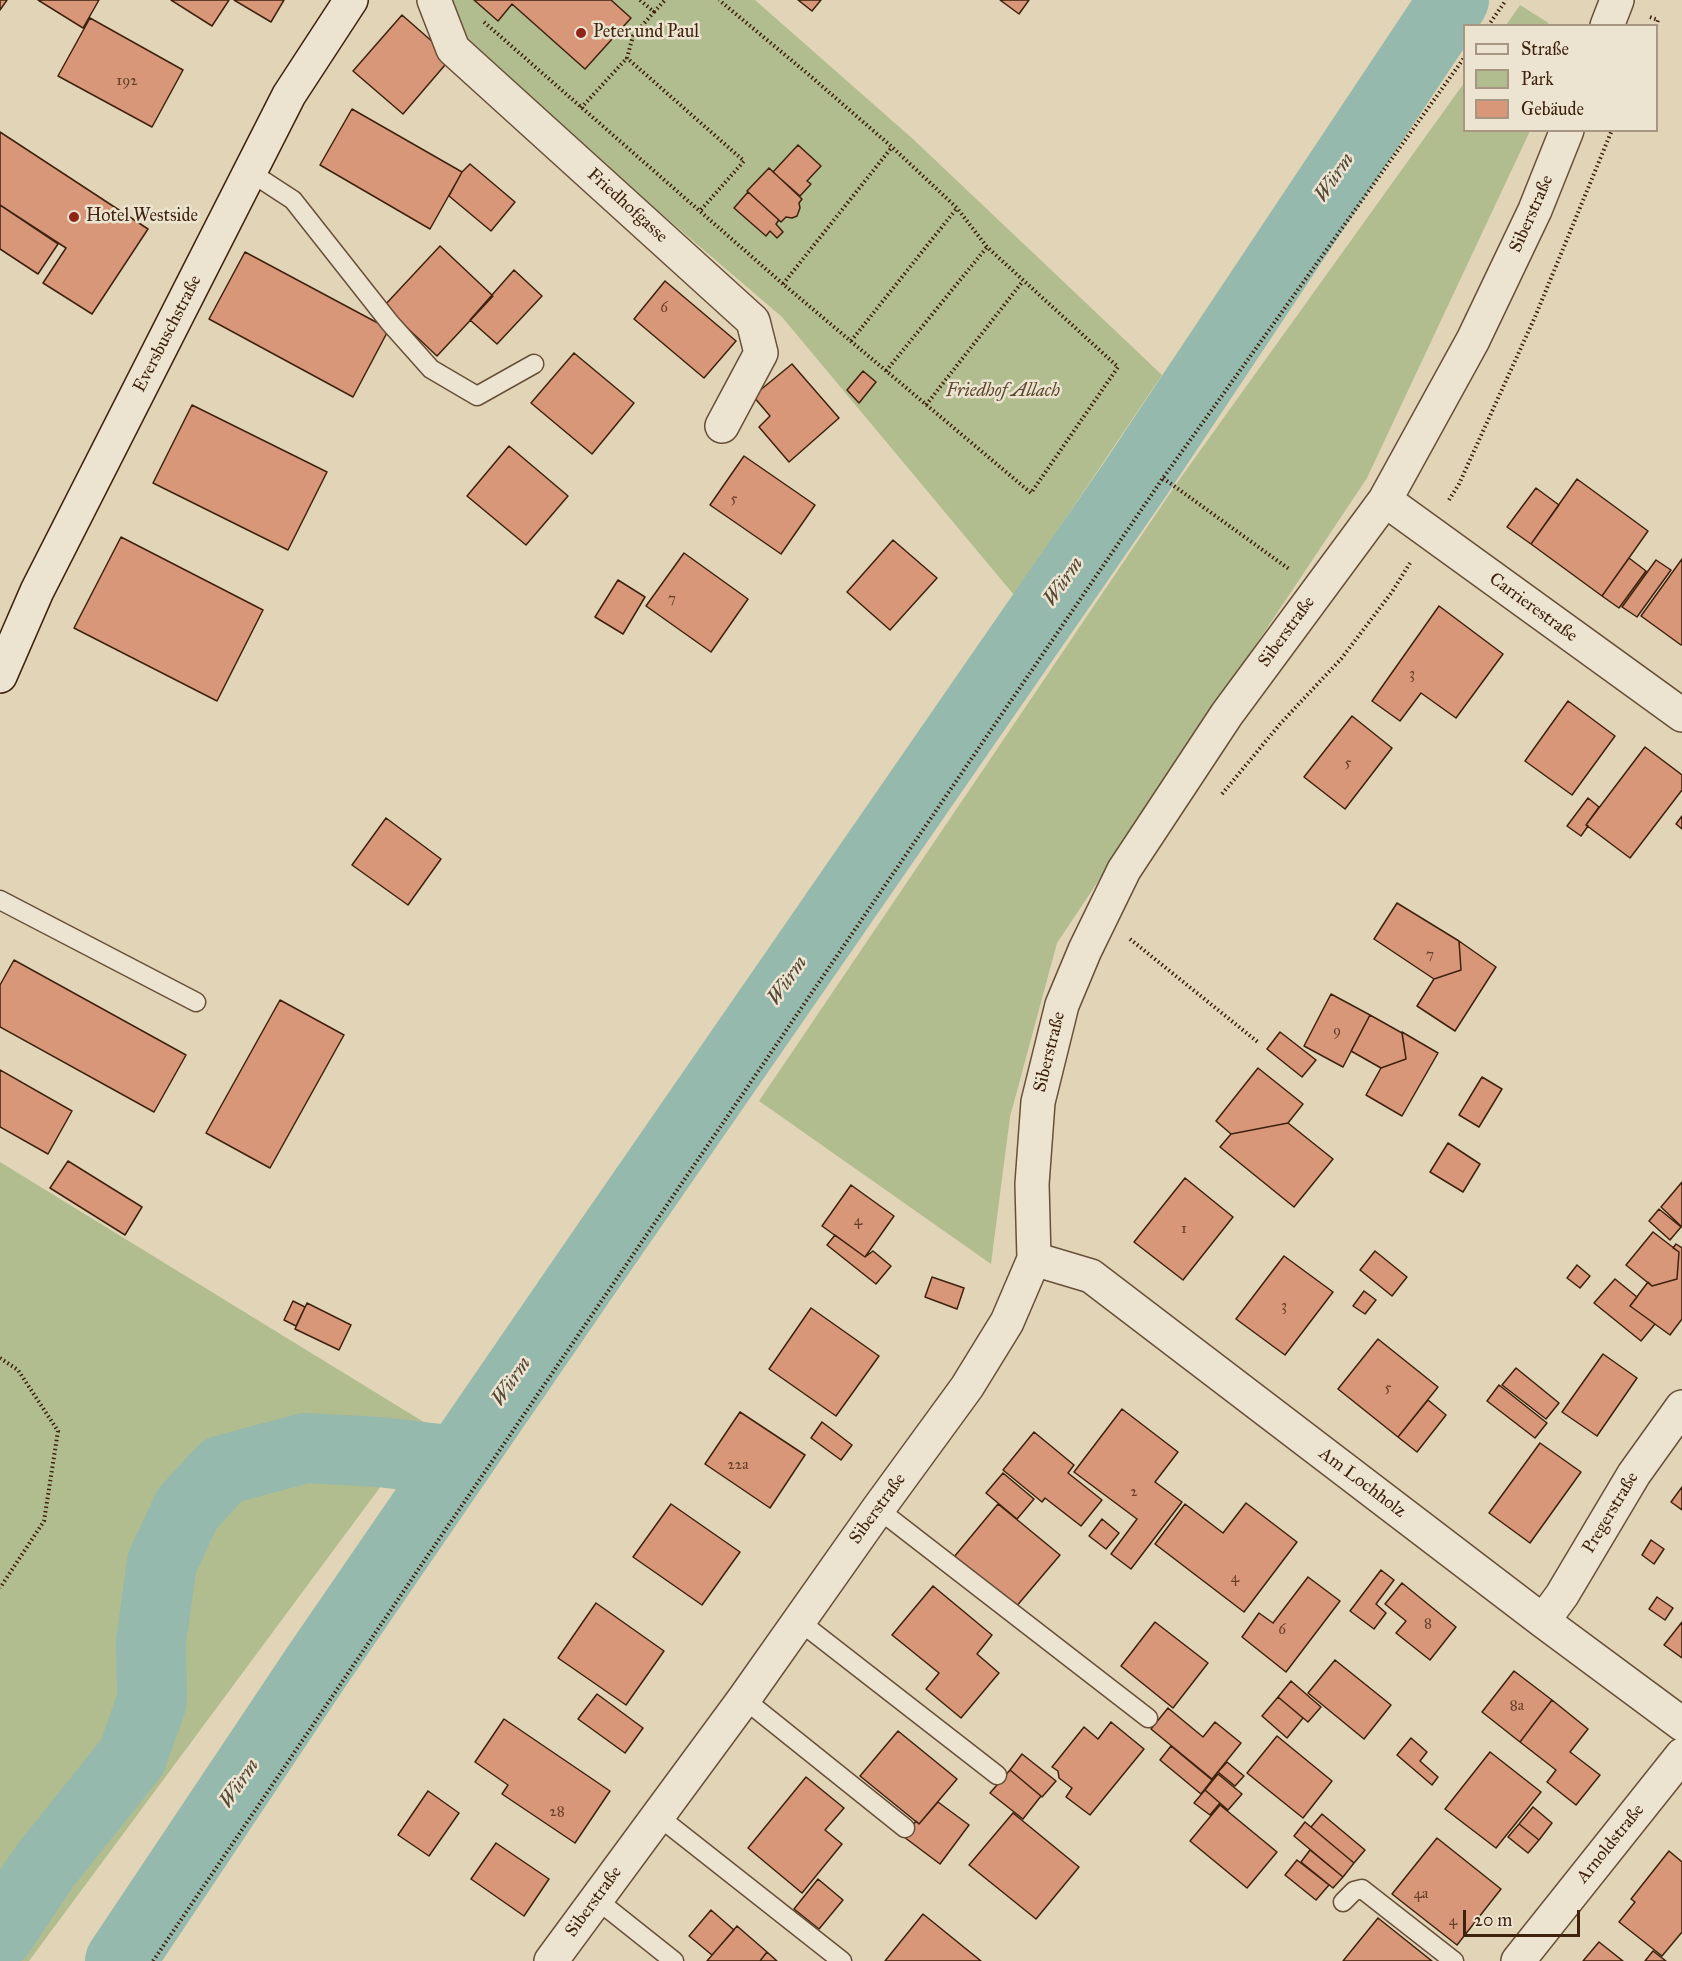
<!DOCTYPE html>
<meta charset="utf-8">
<style>
body{margin:0}
#map{position:relative;width:1682px;height:1961px;overflow:hidden;background:#e2d5b7;font-family:"IM FELL Great Primer",serif}
canvas{display:block}
.legend{position:absolute;left:1463px;top:24px;width:195px;height:108px;box-sizing:border-box;background:#ece4d0;border:2px solid #a79682;margin:0;padding:8px 10px;list-style:none;font-size:18px;color:#3f220d}
.legend li{display:flex;align-items:center;gap:12px;height:30px}
.legend b{width:30px;border:2px solid #a79682}
.scale{position:absolute;left:1463px;top:1910px;width:117px;height:27px;box-sizing:border-box;border:3px solid #3f220d;border-top:0;padding-left:8px;font-size:18px;line-height:21px;white-space:nowrap;color:#3f220d;-webkit-text-stroke:4px #ece4d0;paint-order:stroke}
</style>
<div id="map">
<canvas width="1682" height="1961"></canvas>
<ul class="legend">
<li><b style="height:8px;background:#ece4d0"></b>Straße</li>
<li><b style="height:16px;background:#b2bd8f"></b>Park</li>
<li><b style="height:16px;background:#d9977a"></b>Gebäude</li>
</ul>
<div class="scale">20 m</div>
</div>
<script>
const c = document.querySelector('canvas').getContext('2d');
c.lineJoin = 'round';
function fill(path, color) {
  c.fillStyle = color;
  c.fill(path, 'evenodd');
}
function poly(rows) {
  const path = new Path2D();
  for (const r of rows) {
    path.moveTo(r[0], r[1]);
    for (let i = 2; i < r.length; i += 2) path.lineTo(r[i], r[i + 1]);
  }
  return path;
}
function stroke(path, color, width, dash) {
  c.strokeStyle = color;
  c.lineWidth = width;
  c.lineCap = dash ? 'butt' : 'round';
  c.setLineDash(dash || []);
  c.stroke(path);
}
function write(font, color, halo, rows, align = 'center') {
  c.font = font + ' "IM FELL Great Primer",serif';
  c.lineWidth = 5;
  c.setLineDash([]);
  c.textBaseline = 'middle';
  c.strokeStyle = halo;
  c.fillStyle = color;
  for (const [text, x, y, turn = 0] of rows) {
    c.save();
    c.translate(x, y);
    c.rotate((+turn || 0) * Math.PI / 180);
    c.textAlign = isNaN(turn) ? turn : align;
    if (halo) c.strokeText(text, 0, 0);
    c.fillText(text, 0, 0);
    c.restore();
  }
}
const green = poly([
 [449,0,755,0,913,139,1162,375,1014,595,782,317,470,50],
 [1520,5,1547,22,1549,25,1506,25],
 [1464,83,1464,130,1530,131,1367,478,1057,943,1010,1117,991,1264,759,1101,1179,480],
 [0,1162,427,1424,29,1961,0,1961]
]);
const river = poly([
 [0,1933,44,1867,132,1757,152,1701,151,1641,162,1563,187,1509,223,1470,305,1448,379,1452,457,1461],
 [120,1961,317,1666,588,1271,1136,478,1454,0]
]);
const building = poly([
 [0,0,7,0,0,10,0,0],
 [38,0,99,0,83,28,38,0],
 [171,0,229,0,212,26,171,0],
 [234,0,284,0,271,22,234,0],
 [474,0,611,0,631,18,585,69,512,4,498,21,474,0],
 [798,0,821,0,812,11,798,0],
 [1000,0,1029,0,1019,14,1000,0],
 [402,15,451,58,403,114,353,71,402,15],
 [90,18,183,70,152,127,58,76,90,18],
 [352,109,462,172,430,229,320,165,352,109],
 [0,132,148,229,92,314,43,283,66,248,0,205,0,132],
 [798,145,821,166,807,181,811,184,800,196,773,172,798,145],
 [470,164,515,202,491,231,449,196,462,172,470,164],
 [769,168,802,199,799,203,800,208,797,216,792,218,786,217,781,222,747,191,769,168],
 [748,192,779,220,776,224,783,232,777,238,770,231,766,236,734,208,748,192],
 [0,205,58,244,38,274,0,249,0,205],
 [440,246,493,296,437,356,384,306,440,246],
 [245,252,389,329,353,397,209,319,245,252],
 [514,270,542,296,497,344,470,320,514,270],
 [665,281,736,341,704,378,634,319,665,281],
 [574,353,634,403,592,454,531,403,574,353],
 [792,364,839,418,789,462,759,427,770,416,753,396,792,364],
 [863,371,876,382,859,403,847,390,863,371],
 [192,405,327,472,288,550,153,483,192,405],
 [509,446,568,496,526,545,467,496,509,446],
 [744,456,815,505,781,554,710,505,744,456],
 [1577,479,1648,531,1602,596,1531,544,1577,479],
 [1536,488,1559,505,1531,544,1507,527,1536,488],
 [121,537,263,610,217,701,74,628,121,537],
 [893,540,937,578,890,630,847,592,893,540],
 [684,553,748,599,711,652,646,606,684,553],
 [1629,558,1646,571,1619,608,1602,596,1629,558],
 [1682,559,1682,644,1681,645,1641,616,1682,559],
 [1656,560,1671,570,1637,617,1622,607,1656,560],
 [618,580,645,597,623,634,595,617,618,580],
 [1439,606,1503,654,1456,718,1421,693,1400,721,1372,701,1439,606],
 [1568,701,1615,736,1572,795,1525,761,1568,701],
 [1352,716,1392,748,1345,809,1304,777,1352,716],
 [1645,747,1682,775,1682,790,1630,858,1586,825,1645,747],
 [1588,798,1599,807,1586,825,1588,826,1581,836,1567,826,1588,798],
 [1682,816,1682,829,1676,824,1682,816],
 [386,818,441,859,408,905,352,865,386,818],
 [1397,903,1459,941,1461,970,1434,979,1374,939,1397,903],
 [1459,941,1496,967,1455,1031,1417,1006,1434,979,1461,970,1459,941],
 [14,960,186,1055,154,1112,0,1027,0,985,14,960],
 [1331,994,1370,1015,1343,1067,1304,1046,1331,994],
 [280,1000,344,1035,270,1168,206,1133,280,1000],
 [1370,1015,1402,1033,1406,1059,1381,1068,1351,1051,1370,1015],
 [1280,1032,1316,1060,1302,1077,1267,1049,1280,1032],
 [1402,1032,1438,1053,1402,1116,1366,1095,1381,1068,1406,1059,1402,1032],
 [1258,1068,1303,1104,1288,1123,1231,1134,1216,1121,1258,1068],
 [0,1070,72,1111,48,1154,0,1127,0,1070],
 [1482,1077,1502,1089,1479,1127,1459,1115,1482,1077],
 [1288,1123,1333,1159,1294,1207,1220,1147,1231,1134,1288,1123],
 [1448,1143,1480,1164,1463,1192,1430,1172,1448,1143],
 [68,1161,142,1207,125,1235,50,1188,68,1161],
 [1185,1178,1233,1217,1183,1280,1134,1242,1185,1178],
 [1682,1182,1682,1227,1661,1207,1682,1182],
 [851,1185,894,1216,865,1257,822,1226,851,1185],
 [1659,1209,1681,1227,1670,1240,1649,1221,1659,1209],
 [1653,1232,1679,1252,1677,1279,1652,1286,1626,1265,1653,1232],
 [835,1235,865,1257,873,1251,891,1266,876,1284,827,1245,835,1235],
 [1676,1244,1682,1248,1682,1319,1670,1335,1630,1306,1648,1282,1652,1286,1677,1279,1679,1252,1673,1248,1676,1244],
 [1375,1251,1407,1277,1392,1296,1360,1270,1375,1251],
 [1284,1256,1333,1292,1285,1355,1236,1319,1284,1256],
 [1577,1265,1590,1276,1580,1288,1567,1278,1577,1265],
 [932,1277,964,1288,957,1309,925,1297,932,1277],
 [1615,1279,1637,1297,1630,1306,1655,1324,1641,1341,1594,1303,1615,1279],
 [1364,1291,1376,1300,1365,1314,1353,1306,1364,1291],
 [293,1301,305,1307,296,1326,284,1320,293,1301],
 [307,1303,351,1325,339,1350,295,1329,307,1303],
 [811,1308,879,1356,836,1416,769,1369,811,1308],
 [1378,1339,1438,1387,1398,1437,1338,1389,1378,1339],
 [1603,1354,1637,1378,1597,1436,1562,1412,1603,1354],
 [1516,1368,1559,1403,1546,1419,1502,1385,1516,1368],
 [1499,1385,1547,1423,1535,1438,1487,1401,1499,1385],
 [1428,1400,1446,1415,1417,1452,1398,1437,1428,1400],
 [1122,1409,1178,1452,1155,1482,1182,1502,1131,1569,1111,1554,1137,1519,1074,1472,1122,1409],
 [740,1412,805,1455,770,1508,705,1464,740,1412],
 [822,1422,852,1445,841,1460,811,1438,822,1422],
 [1034,1432,1074,1465,1068,1473,1102,1500,1081,1526,1045,1498,1042,1502,1003,1470,1034,1432],
 [1540,1443,1581,1472,1530,1543,1489,1513,1540,1443],
 [1003,1473,1034,1499,1017,1519,986,1493,1003,1473],
 [1682,1487,1682,1510,1671,1502,1682,1487],
 [1246,1503,1297,1542,1244,1612,1155,1544,1185,1504,1223,1533,1246,1503],
 [671,1504,740,1552,702,1605,633,1557,671,1504],
 [998,1504,1060,1555,1015,1608,954,1557,998,1504],
 [1102,1519,1119,1533,1106,1549,1089,1536,1102,1519],
 [1651,1540,1664,1549,1654,1564,1642,1555,1651,1540],
 [1381,1570,1394,1580,1376,1604,1386,1613,1374,1629,1350,1611,1381,1570],
 [1308,1577,1340,1601,1286,1672,1242,1637,1259,1613,1273,1623,1308,1577],
 [1402,1583,1456,1627,1430,1660,1396,1633,1406,1621,1385,1604,1402,1583],
 [933,1586,992,1635,977,1654,999,1673,961,1718,926,1689,939,1673,892,1635,933,1586],
 [1657,1597,1673,1608,1665,1620,1649,1609,1657,1597],
 [596,1603,664,1651,626,1705,558,1658,596,1603],
 [1155,1622,1208,1663,1173,1708,1121,1666,1155,1622],
 [1682,1622,1682,1658,1664,1645,1682,1622],
 [1335,1660,1391,1705,1364,1739,1308,1693,1335,1660],
 [1514,1671,1552,1700,1520,1742,1482,1712,1514,1671],
 [1291,1681,1321,1707,1308,1722,1278,1697,1291,1681],
 [597,1694,643,1728,625,1753,578,1719,597,1694],
 [1278,1697,1303,1718,1287,1738,1262,1716,1278,1697],
 [1552,1700,1588,1729,1570,1752,1600,1775,1576,1805,1547,1782,1556,1770,1520,1742,1552,1700],
 [1168,1708,1203,1737,1215,1722,1241,1743,1212,1779,1151,1729,1168,1708],
 [504,1719,610,1791,575,1843,502,1794,508,1785,475,1762,504,1719],
 [1111,1722,1144,1749,1090,1815,1066,1797,1072,1788,1059,1778,1058,1771,1052,1767,1084,1727,1098,1739,1111,1722],
 [898,1731,957,1779,919,1824,860,1776,898,1731],
 [1277,1736,1332,1781,1303,1818,1247,1773,1277,1736],
 [1411,1738,1427,1752,1420,1761,1438,1777,1432,1785,1397,1755,1411,1738],
 [1171,1746,1212,1780,1201,1794,1160,1760,1171,1746],
 [1490,1752,1541,1792,1496,1848,1445,1809,1490,1752],
 [1022,1754,1056,1781,1042,1797,1010,1770,1022,1754],
 [1227,1762,1244,1776,1235,1786,1218,1772,1227,1762],
 [1010,1770,1041,1796,1023,1819,990,1793,1010,1770],
 [1218,1774,1242,1794,1228,1810,1205,1790,1218,1774],
 [806,1777,844,1808,825,1830,842,1844,802,1893,748,1848,806,1777],
 [1205,1790,1220,1803,1210,1815,1194,1803,1205,1790],
 [428,1791,459,1813,429,1856,398,1835,428,1791],
 [938,1802,969,1825,940,1864,904,1837,916,1821,919,1824,938,1802],
 [1220,1805,1277,1852,1247,1888,1190,1841,1220,1805],
 [1533,1807,1552,1823,1539,1840,1519,1824,1533,1807],
 [1013,1813,1079,1867,1036,1919,969,1865,1013,1813],
 [1322,1814,1365,1850,1354,1863,1311,1827,1322,1814],
 [1305,1822,1354,1863,1343,1877,1294,1836,1305,1822],
 [1519,1824,1539,1840,1528,1853,1508,1837,1519,1824],
 [1437,1838,1501,1889,1457,1945,1392,1894,1437,1838],
 [496,1843,549,1879,524,1916,471,1879,496,1843],
 [1310,1850,1343,1877,1333,1888,1301,1862,1310,1850],
 [1669,1851,1682,1862,1682,1932,1662,1956,1619,1922,1635,1902,1631,1899,1669,1851],
 [1297,1860,1329,1885,1316,1900,1285,1875,1297,1860],
 [818,1879,843,1900,819,1929,794,1909,818,1879],
 [711,1910,734,1930,712,1955,689,1936,711,1910],
 [923,1914,981,1961,885,1961,923,1914],
 [1378,1918,1432,1961,1343,1961,1378,1918],
 [737,1926,767,1952,760,1961,707,1961,737,1926],
 [1599,1942,1623,1961,1583,1961,1599,1942],
 [1653,1951,1666,1961,1645,1961,1653,1951],
 [767,1952,777,1961,760,1961,767,1952]
]);
const path = poly([
 [640,0,654,12,633,36,627,58,744,161,700,211],
 [654,12,665,0],
 [1650,17,1658,20,1656,26],
 [484,22,783,284,1031,493,1118,367,987,247,957,208,892,147,808,74,719,0],
 [1488,26,1506,0],
 [581,108,627,58],
 [783,284,892,147],
 [851,341,957,208],
 [886,371,987,247],
 [926,405,1023,281],
 [1163,478,1289,569],
 [1449,500,1459,484,1535,317,1612,130],
 [1222,794,1280,724,1341,659,1392,592,1410,563],
 [1130,939,1259,1043],
 [0,1358,18,1370,58,1431,44,1521,0,1588],
 [153,1961,420,1567,1163,478,1464,58]
]);
const lane = poly([
 [250,172,293,200,390,323,431,369,477,396,534,364],
 [0,900,196,1002],
 [878,1509,1148,1718],
 [799,1621,997,1775],
 [744,1699,905,1828],
 [658,1816,842,1961],
 [596,1899,674,1961],
 [1343,1902,1354,1891,1362,1889,1454,1961]
]);
const street = poly([
 [434,0,453,49,753,321,761,353,722,426],
 [1607,26,1617,0],
 [1385,500,1682,715],
 [1034,1259,1091,1276,1543,1621,1682,1724],
 [1543,1621,1562,1595,1634,1474,1682,1407],
 [551,1961,744,1699,878,1509,967,1387,1007,1322,1034,1259,1032,1184,1038,1102,1062,1005,1085,950,1124,870,1227,714,1385,500,1473,340,1535,210,1567,130],
 [1518,1961,1682,1755]
]);
const secondary = poly([
 [0,676,37,591,289,95,351,0]
]);
const markers = [
 [581,33,6,"#8f2418"],
 [74,217,6,"#8f2418"]
];
const numberNames = [
 ["192",127,81],
 ["6",664,308],
 ["5",734,499],
 ["7",672,599],
 ["3",1412,674],
 ["5",1348,763],
 ["7",1430,955],
 ["9",1337,1031],
 ["4",858,1221],
 ["1",1184,1229],
 ["3",1284,1306],
 ["5",1388,1388],
 ["22a",738,1465],
 ["2",1134,1492],
 ["4",1235,1578],
 ["8",1428,1624],
 ["6",1282,1630],
 ["8a",1517,1706],
 ["28",557,1812],
 ["4a",1421,1894],
 ["4",1453,1921]
];
const poiNames = [
 ["Peter und Paul",593,33],
 ["Hotel Westside",86,217]
];
const streetNames = [
 ["Friedhofgasse",627,206,42],
 ["Siberstraße",1532,214,-66],
 ["Eversbuschstraße",168,334,-63],
 ["Carrierestraße",1533,608,36],
 ["Siberstraße",1287,632,-54],
 ["Siberstraße",1050,1052,-76],
 ["Am Lochholz",1362,1483,37],
 ["Siberstraße",878,1509,-54],
 ["Pregerstraße",1611,1513,-59],
 ["Arnoldstraße",1611,1844,-51],
 ["Siberstraße",594,1902,-54]
];
const parkNames = [
 ["Friedhof Allach",1003,392]
];
const waterNames = [
 ["Würm",1335,178,-56],
 ["Würm",1064,582,-55],
 ["Würm",788,981,-55],
 ["Würm",512,1382,-56],
 ["Würm",240,1784,-56]
];
fill(green, '#b2bd8f');
stroke(river, '#95b9ac', 70);
fill(building, '#d9977a');
stroke(building, '#3f220d', 1.5);
stroke(lane, '#684f38', 21);
stroke(street, '#684f38', 36);
stroke(secondary, '#3f220d', 36);
stroke(path, '#3f220d', 4, [1.5, 3]);
stroke(lane, '#ece4d0', 18);
stroke(street, '#ece4d0', 33);
stroke(secondary, '#ece4d0', 33);
for (const [x, y, r, color] of markers) {
  const dot = new Path2D();
  dot.arc(x, y, r, 0, 2 * Math.PI);
  c.fillStyle = color;
  c.fill(dot);
  stroke(dot, '#ece4d0', 2);
}
write('15px', '#663f28', null, numberNames);
write('18px', '#3f220d', '#ece4d0', poiNames, 'left');
write('18px', '#3f220d', '#ece4d0', streetNames);
write('italic 18px', '#5c492e', '#ece4d0', parkNames);
write('italic 20px', '#544835', '#ece4d0', waterNames);
</script>
